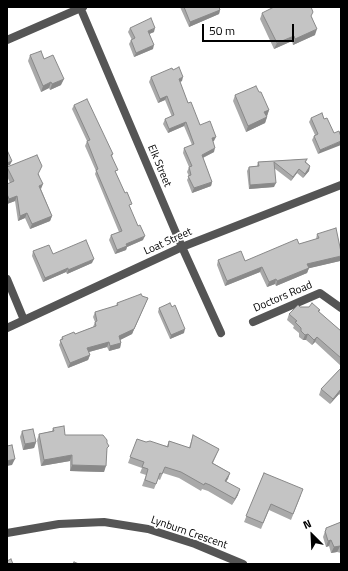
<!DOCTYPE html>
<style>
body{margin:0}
#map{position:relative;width:348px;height:571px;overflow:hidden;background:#fff;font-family:"Titillium Web",sans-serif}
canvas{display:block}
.frame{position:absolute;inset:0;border:8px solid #000;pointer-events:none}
.north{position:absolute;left:292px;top:515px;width:40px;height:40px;-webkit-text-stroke:3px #fff;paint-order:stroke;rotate:336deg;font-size:11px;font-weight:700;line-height:16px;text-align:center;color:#000}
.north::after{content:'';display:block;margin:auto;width:14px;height:18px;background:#000;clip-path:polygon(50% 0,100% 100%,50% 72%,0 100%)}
.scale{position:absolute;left:202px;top:24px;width:92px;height:18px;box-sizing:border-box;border:2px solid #000;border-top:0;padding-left:5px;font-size:12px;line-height:14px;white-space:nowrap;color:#000;-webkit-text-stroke:3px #fff;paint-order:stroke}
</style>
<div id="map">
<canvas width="348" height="571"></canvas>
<div class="frame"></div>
<div class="north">N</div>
<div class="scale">50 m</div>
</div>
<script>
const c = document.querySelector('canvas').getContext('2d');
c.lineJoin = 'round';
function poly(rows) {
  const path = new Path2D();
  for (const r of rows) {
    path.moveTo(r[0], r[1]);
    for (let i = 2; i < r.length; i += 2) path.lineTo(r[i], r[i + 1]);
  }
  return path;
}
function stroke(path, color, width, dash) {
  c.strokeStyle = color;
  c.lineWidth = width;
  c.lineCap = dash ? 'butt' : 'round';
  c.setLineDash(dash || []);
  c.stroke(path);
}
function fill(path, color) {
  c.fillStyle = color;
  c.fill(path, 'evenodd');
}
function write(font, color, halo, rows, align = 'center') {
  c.font = font + ' "Titillium Web",sans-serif';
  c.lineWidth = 3.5;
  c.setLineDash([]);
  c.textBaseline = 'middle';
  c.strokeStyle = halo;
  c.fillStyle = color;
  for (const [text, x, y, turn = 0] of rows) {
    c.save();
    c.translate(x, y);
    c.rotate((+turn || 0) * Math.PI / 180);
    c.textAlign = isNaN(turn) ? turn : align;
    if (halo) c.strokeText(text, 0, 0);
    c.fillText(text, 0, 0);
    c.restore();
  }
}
const minor = poly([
 [80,7,182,247,221,333],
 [7,40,83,7],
 [7,279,24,320],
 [253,322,320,293,341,308],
 [7,328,182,247,341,185],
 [7,533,59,524,104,522,148,529,195,544,243,564]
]);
const wall = poly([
 [180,7,219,7,220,10,219,14,189,27],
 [262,13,312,17,315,35,293,45,292,41,274,49,260,19],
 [130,28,154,32,149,34,153,49,134,57,129,44,131,40,132,40,128,32],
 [30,55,44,59,61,85,50,90,49,88,41,92,28,61],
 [173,70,182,81,180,82,188,103,200,125,214,141,213,141,214,152,203,158,212,182,211,186,192,193,187,180,189,176,187,172,189,167,183,153,184,148,192,145,184,126,168,133,163,124,165,119,172,117,165,100,158,103,149,82,151,77],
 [259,92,269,110,267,116,266,116,267,117,265,123,246,132,233,101,235,95],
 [74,105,113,154,112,156,116,174,143,240,127,247,126,250,115,254,109,240,111,235,119,232,95,174,96,171,85,146,87,141,72,109],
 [311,118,324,119,334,133,318,154,312,140,314,136,315,135,309,122],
 [307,159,306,162,310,166,309,171,303,178,297,173,291,181,274,168,274,187,249,189,247,171,249,167,257,166,258,162],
 [7,167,39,174,41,189,52,216,50,221,30,229,25,218,18,221,15,201,7,204,7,184,10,183,7,176],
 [317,234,340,261,309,268,307,273,276,286,275,284,267,287,260,272,225,286,217,265,218,260,245,261,316,239],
 [33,251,53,254,92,263,67,274,66,272,43,282,32,256],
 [142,296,148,298,132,334,120,340,121,343,120,348,109,351,107,347,89,352,90,355,88,360,68,368,59,345,62,337,75,334,93,327,95,322,93,317,95,312,116,306,117,303],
 [300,307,320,310,319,312,341,331,341,366,315,342,312,345,306,340,303,340,299,337,299,333,293,328,294,326,287,320,289,314],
 [159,308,184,333,170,339,158,312],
 [341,368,341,396,339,394,330,404,319,395,321,389],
 [53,428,65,435,107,451,104,472,70,471,70,461,41,466,37,440,39,434,52,431],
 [22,431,36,442,34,448,23,450,20,437],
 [193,435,219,449,213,463,230,473,226,481,238,495,232,505,208,491,202,489,201,491,179,478,163,473,160,480,158,479,154,489,142,486,146,475,140,473,142,468,128,463,137,439,146,442,167,446,169,441,189,448],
 [264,473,301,495,291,520,269,510,261,529,244,522],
 [341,522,341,553,337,552,331,553,329,546,326,547,323,537,326,528]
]);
const shadedWall = poly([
 [220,10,219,14,189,27,190,22],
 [155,28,154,32,147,35,148,31],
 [317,29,315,35,293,45,295,39],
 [294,36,292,41,274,49,277,43],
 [154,45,153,49,134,57,136,53],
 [183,77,182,81,177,83,179,79],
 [64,79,61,85,50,90,52,84],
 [51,82,49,88,41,92,43,86],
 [167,96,165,100,158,103,160,99],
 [269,110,267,116,262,118,264,112],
 [267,117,265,123,246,132,248,126],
 [186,122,184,126,168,133,169,129],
 [216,137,214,141,211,142,212,138],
 [341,141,341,145,318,154,320,150],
 [215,148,214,152,200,159,202,155],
 [12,161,10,165,7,166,7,163],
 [310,166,309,171,303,178,305,174],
 [299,169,297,173,291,181,293,177],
 [212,182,211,186,192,193,194,188],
 [276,183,274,187,249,189,250,185],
 [43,184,41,189,39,186],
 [17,196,15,201,7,204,9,199],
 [27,213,25,218,18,221,20,216],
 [52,216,50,221,30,229,32,224],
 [145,236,143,240,127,247,126,250,115,254,117,250,126,244],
 [341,256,340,261,306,269,307,264],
 [94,259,92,263,67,274,68,270],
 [262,267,260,272,225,286,227,281],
 [68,268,66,272,43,282,45,278],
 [309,268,307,273,276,286,277,281],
 [276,279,275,284,267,287,269,282],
 [148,298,132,334,118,341,119,336],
 [185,329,184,333,170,339,171,335],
 [308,334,306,340,303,340,305,335],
 [317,337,315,342,312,345,314,340],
 [109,342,107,347,85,353,87,348],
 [121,343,120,348,109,351,110,346],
 [90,355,88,360,68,368,70,363],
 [341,389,339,394,330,404,333,399],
 [36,442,34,448,23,450,25,444],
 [72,455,70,461,41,466,44,460],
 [15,459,12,465,7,466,7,461],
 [72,465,106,466,104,472,70,471],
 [230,473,228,479,223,486,225,481],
 [240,489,238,495,232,505],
 [331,540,329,546,326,547,328,541],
 [340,546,337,552,331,553,334,547]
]);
const building = poly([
 [184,7,219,7,220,10,190,22,184,7],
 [274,7,311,7,313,12,311,16,317,29,295,39,294,36,277,43,262,13,274,7],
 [151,18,155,28,148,31,154,45,136,53,131,40,135,38,130,28,151,18],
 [41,51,44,59,53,55,64,79,52,84,51,82,43,86,30,55,41,51],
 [179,67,183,77,179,79,188,103,191,102,200,125,210,121,216,137,212,138,215,148,202,155,212,182,194,188,188,176,191,175,189,167,192,166,184,148,194,144,186,122,169,129,165,119,174,115,167,96,160,99,151,77,172,68,173,70,179,67],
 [256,86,259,92,261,92,269,110,264,112,267,117,248,126,235,95,256,86],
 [87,99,113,154,111,155,118,170,115,171,125,193,127,192,132,204,129,205,138,226,140,225,145,236,126,244,127,246,117,250,111,235,122,231,96,170,98,169,87,141,90,140,74,105,87,99],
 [322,113,324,119,327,118,334,133,339,131,341,137,341,141,320,150,314,136,318,134,311,118,322,113],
 [7,150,12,161,7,163,7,150],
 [37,155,42,166,38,174,43,184,39,186,52,216,32,224,27,213,20,216,17,196,9,199,7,194,7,184,14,181,7,167,37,155],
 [307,159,305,162,310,166,305,174,299,169,293,177,274,162,276,183,250,185,249,167,259,166,258,162,307,159],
 [336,228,341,252,341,256,307,264,309,268,277,281,276,279,269,282,262,267,227,281,218,260,241,251,245,261,297,239,299,244,319,238,317,234,336,228],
 [86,240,94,259,68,270,68,268,45,278,33,251,49,245,53,254,86,240],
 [141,294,142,296,148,298,134,329,119,336,121,343,110,346,109,342,87,348,90,355,70,363,60,340,63,339,62,337,74,332,75,334,96,326,95,322,97,321,95,312,118,305,117,303,141,294],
 [170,303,172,307,175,305,185,329,171,335,159,308,170,303],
 [312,303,320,310,318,311,341,331,341,358,317,337,314,340,308,334,305,335,301,331,301,328,295,322,297,321,289,314,298,305,300,307,309,307,312,303],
 [341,368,341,389,333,399,321,389,341,368],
 [64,426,65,435,103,435,107,440,107,443,109,446,107,448,106,466,72,465,72,455,44,460,39,434,54,431,53,428,64,426],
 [33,429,36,442,25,444,22,431,33,429],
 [193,435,219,449,212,463,230,473,225,481,240,489,235,499,210,485,205,483,204,485,181,472,165,467,162,474,160,473,156,484,145,480,148,469,142,467,144,462,130,457,137,439,146,442,150,441,168,447,169,441,190,448,193,435],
 [12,445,15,459,7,461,7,446,12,445],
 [264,473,303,489,293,514,271,504,263,523,246,516,264,473],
 [341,522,341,546,340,546,334,547,331,540,328,541,325,531,326,530,326,528,341,522],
 [11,559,13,564,7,564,7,561,11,559],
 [74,562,79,564,73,564,74,562]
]);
const streetNames = [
 ["Elk Street",159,166,67],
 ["Loat Street",168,242,-24],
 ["Doctors Road",283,297,-23],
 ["Lynburn Crescent",189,533,19]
];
stroke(minor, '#555', 8);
fill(wall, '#a9a9a9');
fill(shadedWall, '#898989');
fill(building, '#c4c4c4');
stroke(building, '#898989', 1);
write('11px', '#000', '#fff', streetNames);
</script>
